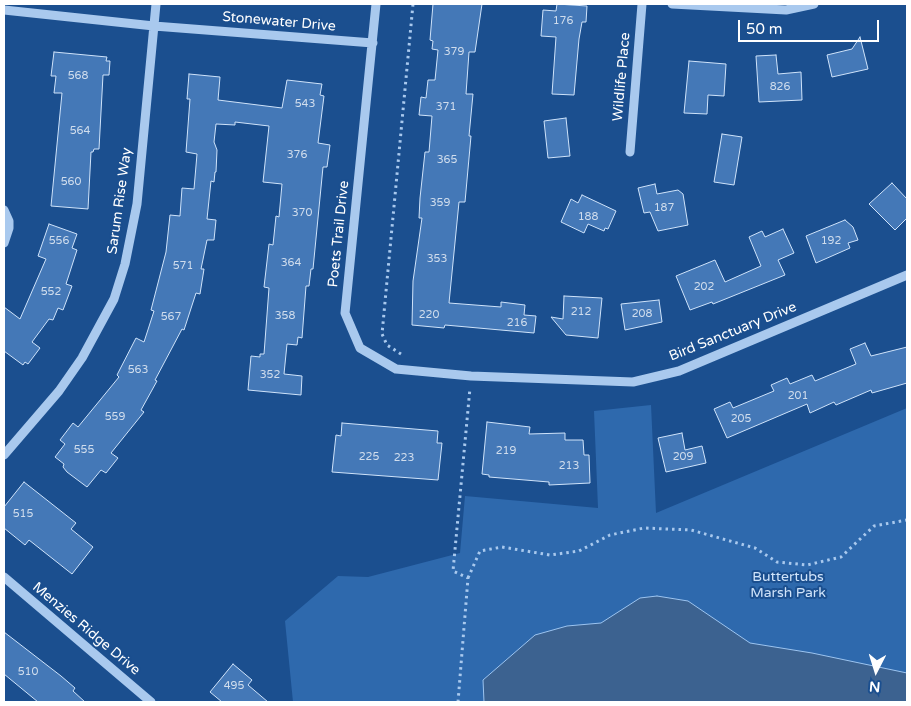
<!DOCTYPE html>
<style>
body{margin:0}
#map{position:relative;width:911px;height:706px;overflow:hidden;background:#1b4f8f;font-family:"Varela Round",sans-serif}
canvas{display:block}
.frame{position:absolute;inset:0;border:5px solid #fff;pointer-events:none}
.north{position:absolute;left:851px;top:646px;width:50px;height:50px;-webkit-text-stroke:4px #1b4f8f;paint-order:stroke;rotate:185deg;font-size:14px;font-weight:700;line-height:20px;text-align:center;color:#fff}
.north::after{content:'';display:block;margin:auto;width:18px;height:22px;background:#fff;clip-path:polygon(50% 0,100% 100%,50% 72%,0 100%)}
.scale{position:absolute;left:738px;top:20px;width:141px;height:22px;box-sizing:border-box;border:2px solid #fff;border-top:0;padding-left:6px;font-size:15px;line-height:18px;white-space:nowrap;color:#fff;-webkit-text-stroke:4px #1b4f8f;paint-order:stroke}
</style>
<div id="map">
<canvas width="911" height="706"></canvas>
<div class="frame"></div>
<div class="north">N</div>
<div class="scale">50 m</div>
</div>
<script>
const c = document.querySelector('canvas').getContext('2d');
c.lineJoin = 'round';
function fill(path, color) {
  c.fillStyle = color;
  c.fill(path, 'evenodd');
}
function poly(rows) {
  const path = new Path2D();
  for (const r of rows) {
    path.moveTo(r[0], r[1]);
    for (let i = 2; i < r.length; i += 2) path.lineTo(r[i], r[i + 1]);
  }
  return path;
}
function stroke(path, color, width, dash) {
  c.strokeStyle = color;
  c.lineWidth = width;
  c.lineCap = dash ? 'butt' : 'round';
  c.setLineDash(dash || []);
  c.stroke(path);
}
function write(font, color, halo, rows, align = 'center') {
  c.font = font + ' "Varela Round",sans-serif';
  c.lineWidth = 4;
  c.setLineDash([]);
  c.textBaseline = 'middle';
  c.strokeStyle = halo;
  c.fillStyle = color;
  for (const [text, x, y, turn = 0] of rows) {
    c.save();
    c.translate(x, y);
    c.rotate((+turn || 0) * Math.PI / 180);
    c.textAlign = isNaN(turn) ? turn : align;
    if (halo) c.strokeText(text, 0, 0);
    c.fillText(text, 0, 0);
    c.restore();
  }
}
const green = poly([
 [651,405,656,513,907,408,907,702,293,702,285,621,338,576,368,577,460,553,465,496,598,508,594,411]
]);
const water = poly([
 [657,596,688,601,750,643,812,653,907,673,907,702,484,702,483,680,535,635,567,626,601,623,640,598,657,596]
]);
const building = poly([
 [433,4,482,4,475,52,469,52,466,94,473,94,469,136,471,136,465,202,459,202,449,303,501,307,501,302,525,305,524,315,536,316,534,333,445,325,444,328,412,325,413,281,422,218,419,218,420,198,425,152,429,152,432,116,419,115,421,97,426,98,428,80,435,80,438,50,432,49,433,41,430,40,433,4],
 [557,4,587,6,586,22,582,22,579,39,574,95,552,94,556,37,541,36,543,10,556,11,557,4],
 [860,37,868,69,832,77,827,55,852,49,860,37],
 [54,52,107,57,106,61,110,61,109,75,103,75,99,149,94,149,93,152,91,152,88,209,51,206,62,93,54,93,56,76,51,76,54,52],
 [776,55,778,74,801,72,802,100,759,102,756,56,776,55],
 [689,61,726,64,724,96,708,95,707,114,684,113,689,61],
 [189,74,220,77,218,100,282,108,287,80,322,84,320,95,324,96,318,143,330,145,327,167,323,167,313,269,311,269,309,286,306,286,302,338,298,337,297,345,287,344,284,374,302,376,301,395,248,390,251,356,260,357,260,354,264,354,269,288,264,287,269,244,273,245,276,216,279,217,282,184,263,182,269,126,235,122,235,125,216,124,214,142,217,150,216,172,215,172,214,182,211,181,207,219,216,220,214,240,207,240,201,269,204,269,200,294,196,293,184,330,182,329,155,380,157,381,141,410,144,412,111,453,118,458,106,473,101,470,87,487,67,472,63,467,64,464,55,457,65,444,60,440,73,423,78,427,119,377,117,375,136,338,144,342,154,311,151,310,166,252,170,215,180,216,182,188,194,189,197,154,186,152,190,99,187,99,189,74],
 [566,118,570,156,548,158,544,121,566,118],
 [722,134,742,137,734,185,714,182,722,134],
 [892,183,907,199,907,218,895,230,869,204,892,183],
 [655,184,657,194,678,190,683,194,688,225,658,231,650,212,644,213,638,188,655,184],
 [582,195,616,211,608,229,605,228,604,231,588,224,584,233,561,222,571,199,578,203,582,195],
 [845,220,853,227,858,240,848,243,850,248,816,263,806,236,845,220],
 [49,224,77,234,72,248,77,250,66,284,72,286,63,310,58,308,53,320,49,319,32,342,40,348,28,364,25,362,23,365,4,351,4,307,20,319,46,259,38,256,49,224],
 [783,229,794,253,778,260,785,275,713,304,712,302,690,310,676,276,715,260,725,282,761,266,749,237,762,231,765,237,783,229],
 [564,296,602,298,598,338,566,335,551,317,563,319,564,296],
 [659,300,662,322,625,330,621,304,659,300],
 [865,343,871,356,907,347,907,383,872,393,871,390,836,405,834,402,810,413,807,404,727,438,714,409,730,402,733,408,774,391,771,385,787,378,790,384,812,375,815,381,856,364,850,349,865,343],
 [487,422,530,427,529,434,565,433,565,440,583,440,584,455,589,455,590,483,549,485,549,482,489,477,489,475,482,474,487,422],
 [342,423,438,431,437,443,442,443,438,480,332,472,336,435,341,436,342,423],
 [682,433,685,450,702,446,706,463,666,472,658,438,682,433],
 [24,482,76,523,71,529,93,547,72,574,29,540,25,545,4,528,4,507,24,482],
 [4,632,61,676,75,688,73,691,85,702,38,702,4,674,4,632],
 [233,664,252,680,248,685,268,702,222,702,210,692,233,664]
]);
const path = poly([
 [401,354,387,345,382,334,413,4],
 [468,578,480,551,502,547,550,555,579,551,610,535,644,528,691,530,755,548,777,562,807,565,841,557,874,526,907,520],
 [458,702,468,578,453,571,470,388]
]);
const minor = poly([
 [376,4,345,313,360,348,396,369,471,376,633,382,679,371,907,275],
 [672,4,786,10,814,4],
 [4,10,154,26,373,43],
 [630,152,642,4],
 [4,210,9,221,9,228,4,243],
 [4,455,59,391,82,358,114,299,125,264,137,204,156,4],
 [4,577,151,702]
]);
const numberNames = [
 ["176",563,21],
 ["379",454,52],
 ["568",78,76],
 ["826",780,87],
 ["543",305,104],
 ["371",446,107],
 ["564",80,131],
 ["376",297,155],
 ["365",447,160],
 ["560",71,182],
 ["359",440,203],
 ["187",664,208],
 ["370",302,213],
 ["188",588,217],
 ["556",59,241],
 ["192",831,241],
 ["353",437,259],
 ["364",291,263],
 ["571",183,266],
 ["202",704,287],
 ["552",51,292],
 ["212",581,312],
 ["208",642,314],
 ["220",429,315],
 ["358",285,316],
 ["567",171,317],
 ["216",517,323],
 ["563",138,370],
 ["352",270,375],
 ["201",798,396],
 ["559",115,417],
 ["205",741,419],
 ["555",84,450],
 ["219",506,451],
 ["225",369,457],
 ["209",683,457],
 ["223",404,458],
 ["213",569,466],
 ["515",23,514],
 ["510",28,672],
 ["495",234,686]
];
const streetNames = [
 ["Stonewater Drive",279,22,5],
 ["Wildlife Place",622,77,-85],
 ["Sarum Rise Way",120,201,-82],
 ["Poets Trail Drive",339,234,-84],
 ["Bird Sanctuary Drive",733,332,-22],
 ["Menzies Ridge Drive",86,629,40]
];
const parkNames = [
 ["Buttertubs",788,577],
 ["Marsh Park",788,593]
];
fill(green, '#2e69ad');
fill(water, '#3c6290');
stroke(water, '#9cc4f0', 1);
fill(building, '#4478b7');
stroke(building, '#cfe3fa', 1);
stroke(path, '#a9c9ee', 3, [2.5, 4]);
stroke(minor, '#a9c9ee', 9);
write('11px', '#d0dded', null, numberNames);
write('14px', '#fff', '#1b4f8f', streetNames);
write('14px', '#cfe3fa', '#1b4f8f', parkNames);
</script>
